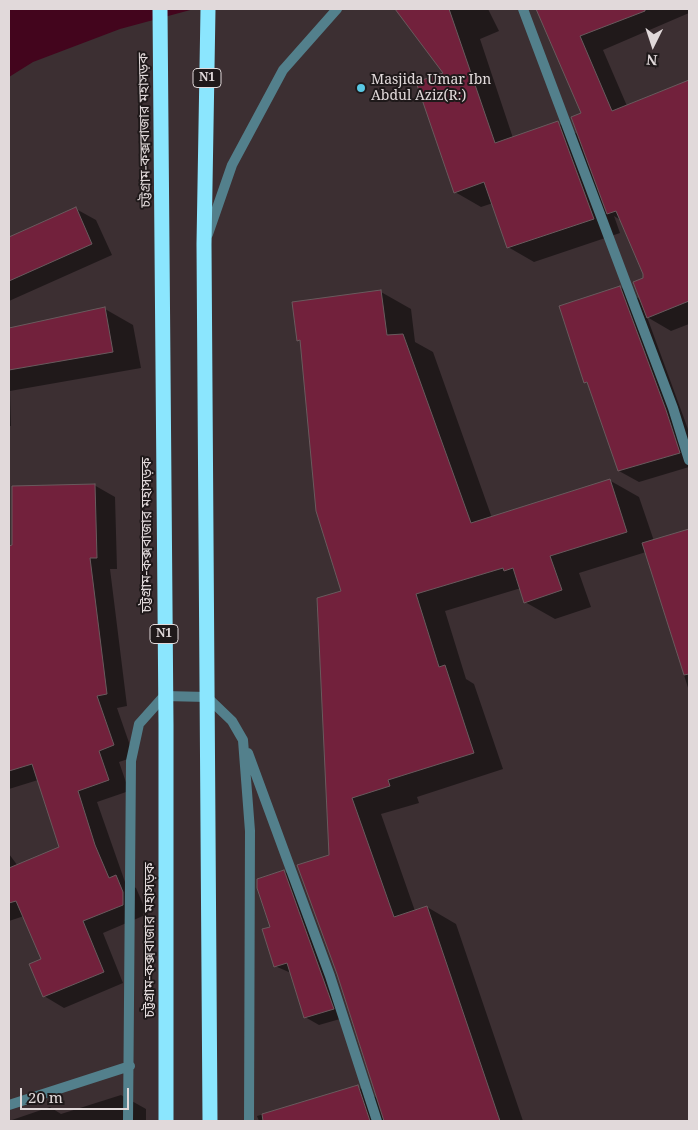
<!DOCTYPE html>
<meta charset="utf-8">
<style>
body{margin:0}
#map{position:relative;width:698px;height:1130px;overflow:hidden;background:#3c2f32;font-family:"Noto Serif",serif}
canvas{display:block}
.frame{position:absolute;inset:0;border:10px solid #e1d9da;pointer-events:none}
.north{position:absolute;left:628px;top:20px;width:50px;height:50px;-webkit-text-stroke:4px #1f191a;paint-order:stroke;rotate:184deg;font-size:14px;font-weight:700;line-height:20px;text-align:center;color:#e1d9da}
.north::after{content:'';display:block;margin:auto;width:18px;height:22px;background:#e1d9da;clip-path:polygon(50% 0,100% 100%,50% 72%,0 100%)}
.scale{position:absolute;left:20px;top:1088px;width:109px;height:22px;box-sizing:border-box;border:2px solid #e1d9da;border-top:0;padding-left:6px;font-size:15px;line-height:18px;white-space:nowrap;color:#e1d9da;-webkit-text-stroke:4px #1f191a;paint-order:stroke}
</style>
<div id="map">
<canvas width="698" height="1130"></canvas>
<div class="frame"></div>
<div class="north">N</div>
<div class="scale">20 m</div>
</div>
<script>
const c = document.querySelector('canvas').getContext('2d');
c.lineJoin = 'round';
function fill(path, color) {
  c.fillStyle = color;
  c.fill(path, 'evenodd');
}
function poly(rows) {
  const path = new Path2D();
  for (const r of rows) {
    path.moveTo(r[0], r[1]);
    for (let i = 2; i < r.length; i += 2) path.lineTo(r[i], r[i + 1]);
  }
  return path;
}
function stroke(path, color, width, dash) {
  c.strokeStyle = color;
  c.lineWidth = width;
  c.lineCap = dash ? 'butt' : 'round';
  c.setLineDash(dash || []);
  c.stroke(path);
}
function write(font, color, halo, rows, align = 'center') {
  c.font = font + ' "Noto Serif","Noto Sans Bengali",serif';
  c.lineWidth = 4;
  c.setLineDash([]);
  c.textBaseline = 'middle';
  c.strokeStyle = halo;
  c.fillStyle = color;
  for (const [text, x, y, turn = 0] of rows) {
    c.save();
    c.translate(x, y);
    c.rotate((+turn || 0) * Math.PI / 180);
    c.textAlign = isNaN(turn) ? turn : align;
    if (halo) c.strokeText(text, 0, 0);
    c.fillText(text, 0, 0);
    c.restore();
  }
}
const water = poly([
 [9,9,194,9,120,29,33,62,9,77]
]);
const shadow = poly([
 [396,9,488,9,499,31,480,39,513,138,558,123,579,135,583,114,537,9,689,9,689,13,603,50,627,106,689,81,689,324,671,331,647,317,689,432,689,467,639,482,619,471,590,385,585,382,620,287,641,300,644,274,622,221,614,216,620,233,534,262,508,247,493,203,481,207,455,192,445,74],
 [76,209,96,220,112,255,9,301,9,238],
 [381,292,411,309,415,342,433,352,492,518,609,480,639,497,654,541,689,531,689,691,646,552,579,573,591,607,555,619,525,602,521,588,445,611,466,679,474,684,503,769,417,797,419,803,381,814,415,911,427,907,456,924,523,1121,259,1121,257,1116,358,1087,377,1098,330,855,343,592,302,342,298,340],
 [105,309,133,325,141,368,10,391,11,426,9,426,9,329],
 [94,485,115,497,117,569,110,569,127,706,117,708,134,757,119,762,129,791,97,802,125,882,136,888,143,904,143,916,103,933,123,983,64,1008,44,996,43,960,24,916,9,921,9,854,18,866,60,848,38,780,9,789,9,548],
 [283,871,298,879,347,1017,319,1025,305,1017,291,973,275,966,272,928],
 [121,1095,146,1109,146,1121,9,1121,50,1107,61,1114]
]);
const building = poly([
 [395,9,449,9,495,143,558,121,594,219,507,248,484,182,454,193,416,82,443,73,395,9],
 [536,9,645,9,645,11,580,36,612,111,689,80,689,301,647,318,633,282,643,278,643,274,616,211,607,214,571,117,581,113,536,9],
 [76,207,92,244,9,281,9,237,76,207],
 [620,286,666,410,680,453,618,471,587,382,584,383,559,306,620,286],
 [381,290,387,335,403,334,471,523,610,479,627,532,550,556,562,590,524,603,513,568,504,571,503,568,416,594,439,667,445,665,474,753,388,780,390,786,352,798,394,917,427,906,500,1121,384,1121,337,974,297,865,329,855,317,598,341,591,316,511,300,340,297,341,292,302,381,290],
 [105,307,113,352,9,370,9,328,105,307],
 [95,484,97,558,90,558,107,694,97,696,114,745,99,751,109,780,78,791,95,845,109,878,116,875,123,892,123,905,83,921,104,972,43,997,29,964,41,959,16,901,9,903,9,868,59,847,32,764,9,771,9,546,12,545,12,486,95,484],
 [689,529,689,674,684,675,642,543,689,529],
 [284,870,334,1009,304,1018,287,963,274,967,262,929,270,927,257,888,257,879,284,870],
 [358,1085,370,1121,263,1121,262,1114,358,1085]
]);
const street = poly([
 [523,9,673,408,689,460],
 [208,234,232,165,283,70,337,9],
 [248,753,330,976,377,1121],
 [9,1105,130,1066],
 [128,1121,131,761,139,724,164,696,207,697,232,721,243,740,250,831,249,1121]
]);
const highway = poly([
 [160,9,166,725,166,1121],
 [208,9,204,244,210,1121]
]);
const markers = [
 [361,88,5,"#59c8e4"]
];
const shields = [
 [207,78,28],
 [164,634,28]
];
const shieldNames = [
 ["N1",207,78],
 ["N1",164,634]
];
const poiNames = [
 ["Masjida Umar Ibn",371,80],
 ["Abdul Aziz(R:)",371,96]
];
const streetNames = [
 ["চট্টগ্রাম-কক্সবাজার মহাসড়ক",145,130,-91],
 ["চট্টগ্রাম-কক্সবাজার মহাসড়ক",147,535,-90],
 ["চট্টগ্রাম-কক্সবাজার মহাসড়ক",150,940,-90]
];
fill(water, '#43051d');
fill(shadow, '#0007');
fill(building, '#72213c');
stroke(building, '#695a5d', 1);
stroke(street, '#53808c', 10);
stroke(highway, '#8be6fe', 15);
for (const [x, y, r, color] of markers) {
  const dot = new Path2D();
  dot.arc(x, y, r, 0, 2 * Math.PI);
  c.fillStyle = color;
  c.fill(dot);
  stroke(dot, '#1f191a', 2);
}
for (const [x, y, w] of shields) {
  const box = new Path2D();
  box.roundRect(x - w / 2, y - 9.5, w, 19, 4);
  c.fillStyle = '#1f191a';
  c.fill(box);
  stroke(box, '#e1d9da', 1);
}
write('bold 12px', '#e1d9da', null, shieldNames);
write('14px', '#e1d9da', '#1f191a', poiNames, 'left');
write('14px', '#e1d9da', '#1f191a', streetNames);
</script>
